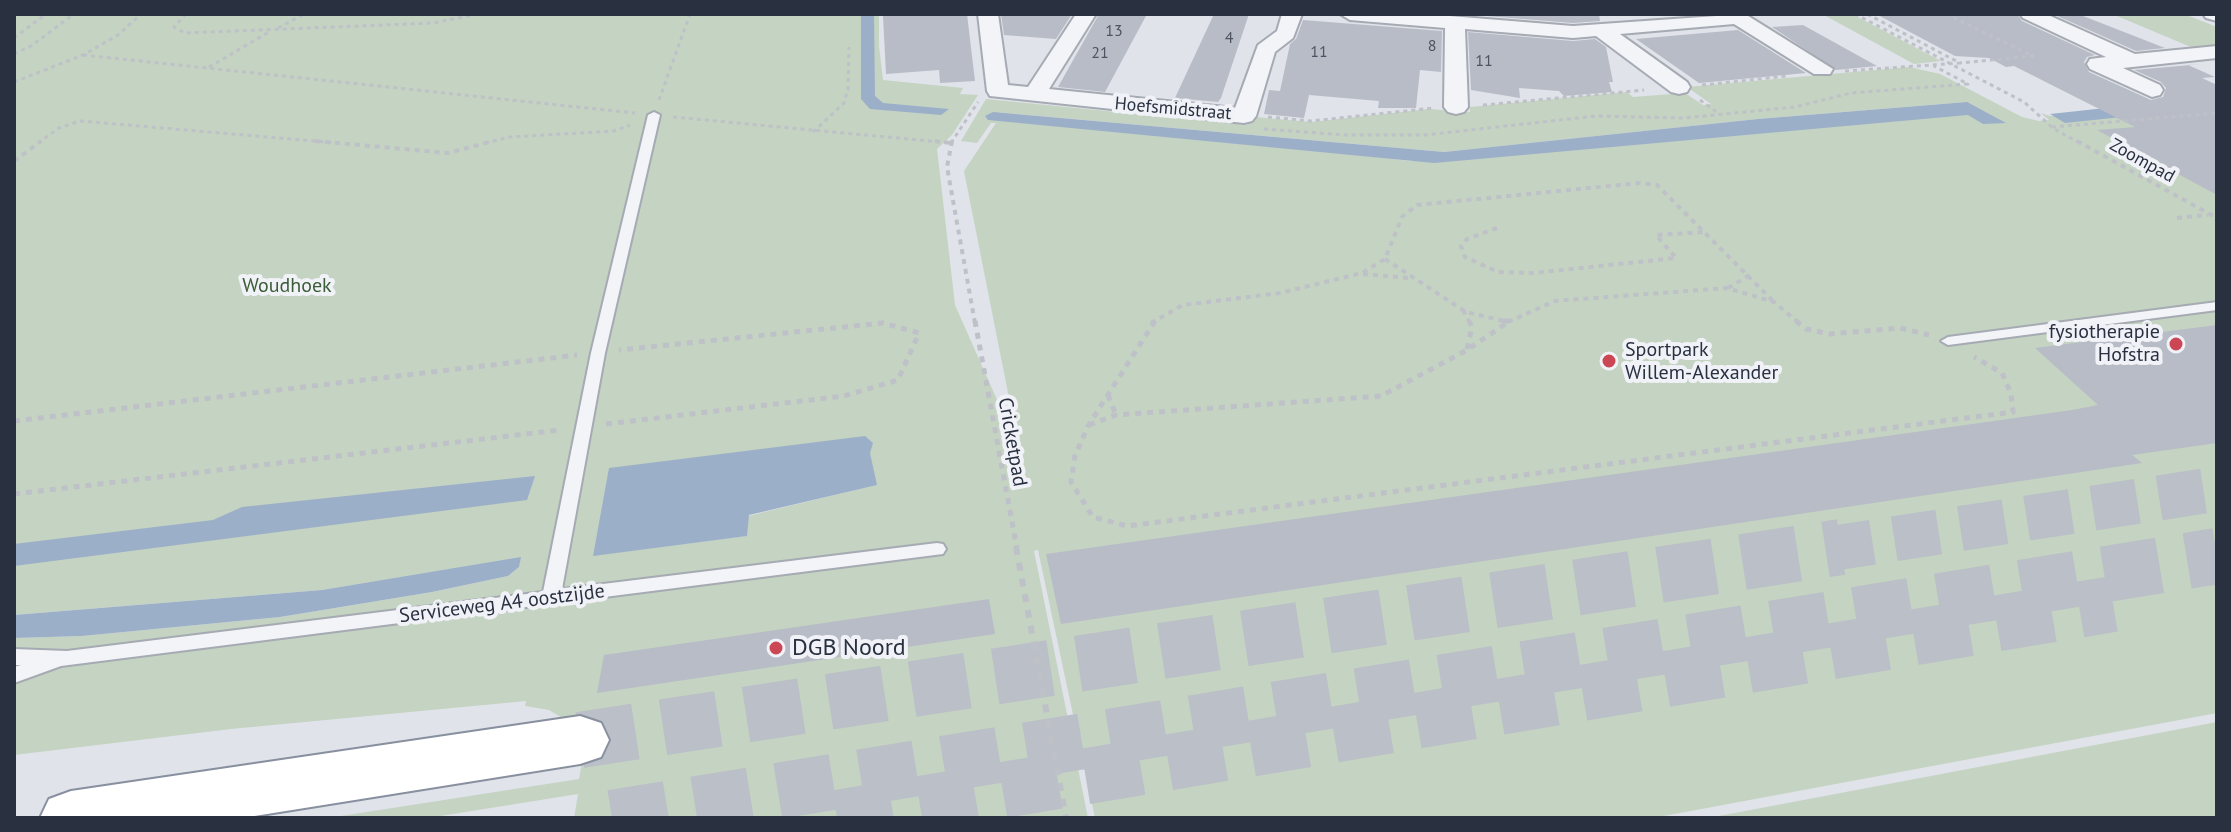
<!DOCTYPE html>
<style>
body{margin:0}
#map{position:relative;width:2231px;height:832px;overflow:hidden;background:#e0e3e9;font-family:"PT Sans",sans-serif}
canvas{display:block}
.frame{position:absolute;inset:0;border:16px solid #293040;pointer-events:none}
</style>
<div id="map">
<canvas width="2231" height="832"></canvas>
<div class="frame"></div>
</div>
<script>
const c = document.querySelector('canvas').getContext('2d');
c.lineJoin = 'round';
function fill(path, color) {
  c.fillStyle = color;
  c.fill(path, 'evenodd');
}
function poly(rows) {
  const path = new Path2D();
  for (const r of rows) {
    path.moveTo(r[0], r[1]);
    for (let i = 2; i < r.length; i += 2) path.lineTo(r[i], r[i + 1]);
  }
  return path;
}
function stroke(path, color, width, dash) {
  c.strokeStyle = color;
  c.lineWidth = width;
  c.lineCap = dash ? 'butt' : 'round';
  c.setLineDash(dash || []);
  c.stroke(path);
}
function write(font, color, halo, rows, align = 'center') {
  c.font = font + ' "PT Sans",sans-serif';
  c.lineWidth = 8;
  c.setLineDash([]);
  c.textBaseline = 'middle';
  c.strokeStyle = halo;
  c.fillStyle = color;
  for (const [text, x, y, turn = 0] of rows) {
    c.save();
    c.translate(x, y);
    c.rotate((+turn || 0) * Math.PI / 180);
    c.textAlign = isNaN(turn) ? turn : align;
    if (halo) c.strokeText(text, 0, 0);
    c.fillText(text, 0, 0);
    c.restore();
  }
}
const green = poly([
 [14,14,879,14,879,46,883,80,963,88,960,94,978,95,952,135,937,149,955,305,1006,420,1013,418,964,171,996,123,991,123,977,143,961,141,986,99,1247,125,1249,119,1254,120,1255,117,1311,122,1429,109,1470,112,1470,107,1627,92,1633,97,1685,93,1703,105,1711,104,1687,87,1909,67,1940,74,2022,117,2039,121,2049,120,2041,113,2050,116,2217,105,2217,713,1653,818,1095,818,1038,550,1034,551,1088,818,574,818,578,794,428,818,328,818,579,779,582,762,572,724,549,710,525,706,526,701,231,729,14,755,14,638,82,636,280,617,432,592,508,576,519,567,520,558,322,590,14,615],
 [1967,102,1410,161,994,112,1444,152,1758,119],
 [874,473,876,485,748,516,746,536,593,555],
 [1822,14,1852,14,1941,61,1914,64],
 [2136,14,2184,14,2217,27,2217,47,2198,50,2117,16],
 [2217,722,2217,818,1708,818]
]);
const water = poly([
 [861,14,874,14,875,96,883,103,949,109,941,115,870,109,861,99],
 [2217,96,2217,107,2065,123,2050,114],
 [1967,102,2006,123,1983,124,1968,115,1434,163,988,120,985,116,993,112,1444,152,1758,119],
 [865,436,873,443,870,453,877,485,749,515,747,536,593,556,609,468],
 [535,476,527,500,14,566,14,544,213,520,242,507],
 [521,557,519,567,508,576,432,592,280,617,82,636,14,638,14,615,322,590]
]);
const building = poly([
 [890,14,967,14,975,81,940,83,939,70,886,74,883,16],
 [1001,14,1072,14,1056,39,1004,35],
 [1099,14,1147,14,1105,92,1058,87],
 [1214,14,1249,14,1221,98,1218,102,1175,98],
 [1462,14,1599,14,1600,21,1573,23],
 [1876,14,2017,14,2022,21,2095,55,2087,57,2084,62,2089,72,2151,100,2163,97,2166,88,2161,82,2134,70,2202,64,2188,65,2215,77,2202,78,2217,85,2217,195,2097,130,2135,127,2014,66,2006,67,1989,58,1955,56],
 [2053,14,2078,14,2165,48,2136,51],
 [1303,20,1442,31,1441,72,1420,70,1416,108,1378,108,1379,101,1309,95,1304,118,1264,114,1269,90,1280,91,1290,44,1296,39],
 [1803,25,1877,66,1836,70,1772,27],
 [1738,30,1806,73,1699,83,1636,39],
 [1468,32,1573,41,1595,39,1606,47,1613,82,1609,82,1612,92,1564,96,1559,91,1519,88,1520,98,1471,90],
 [2217,325,2217,443,2132,455,2142,463,1061,624,1046,554,2072,410,2098,405,2035,348],
 [989,599,995,634,597,693,604,655]
]);
const highwayTunnelFar1 = poly([
 [1828,549,2217,489]
]);
const highwayTunnel = poly([
 [580,740,1841,547],
 [612,818,2217,556],
 [837,818,2113,604]
]);
const pathFar3 = poly([
 [186,14,174,27,185,33,433,23,478,14],
 [1855,14,2024,102,2054,129,2080,143],
 [1946,14,2033,56,1960,63],
 [278,28,304,14],
 [14,38,46,14],
 [14,54,31,46,74,14],
 [83,55,635,113],
 [209,67,269,32],
 [1845,71,1960,63,1867,14],
 [14,82,83,55,118,35,141,14],
 [1702,85,1787,76],
 [659,100,690,14],
 [1700,100,1718,113],
 [1483,105,1644,90],
 [673,117,951,143],
 [1268,117,1311,121,1433,108],
 [2052,127,2217,113],
 [1264,129,1345,135,1425,135,1596,116,1684,118,1795,107,1851,93,1968,84,1934,66],
 [813,132,844,103,848,89,849,47],
 [38,143,59,128,80,121,338,143],
 [485,143,510,137,614,131,630,125],
 [951,143,978,102]
]);
const pathFar2 = poly([
 [315,141,448,153,493,141],
 [935,141,951,143],
 [952,141,947,167,975,323],
 [2077,141,2217,218],
 [14,161,41,141],
 [2177,218,2208,215],
 [1497,228,1467,239,1461,246,1465,257,1498,272,1533,273,1676,258,1656,235,1706,232],
 [1385,259,1466,312,1508,322,1555,301,1727,288,1774,302,1799,323],
 [1363,274,1409,278],
 [1728,288,1750,275],
 [1463,310,1470,323],
 [1151,323,1183,305,1280,293,1362,273,1385,259,1402,217,1417,205,1640,183,1657,185,1774,302]
]);
const pathFar1 = poly([
 [975,321,1017,549],
 [1155,321,1088,426,1075,456,1071,482,1093,517,1127,526,2013,412,2011,394,2002,373,1974,357],
 [1503,321,1511,321],
 [1796,321,1806,329,1830,334,1900,328,1929,335],
 [1467,349,1472,327,1469,321],
 [1108,395,1116,415],
 [14,421,577,355],
 [606,424,844,396,898,380,919,333,883,323,619,350],
 [1089,425,1116,415,1381,396,1467,350,1508,322],
 [14,494,560,430]
]);
const path = poly([
 [1016,547,1066,818]
]);
const lane = poly([
 [654,112,660,115,605,353,562,589,937,543,943,544,946,549,943,554,61,666,14,683,14,667,21,665,14,665,14,649,67,651,543,592,591,353,648,115,654,112],
 [2217,302,2217,310,1948,345,1941,341,1948,337,2217,302]
]);
const street = poly([
 [978,14,998,14,1008,85,1028,87,1076,14,1096,14,1049,89,1235,108,1258,45,1277,31,1282,14,1302,14,1293,38,1275,52,1256,116,1252,121,1244,123,990,96,987,91,978,14],
 [1340,14,1425,14,1573,26,1745,14,1833,69,1830,74,1814,74,1734,24,1620,34,1687,82,1690,87,1687,92,1679,94,1671,92,1596,36,1573,38,1465,29,1468,107,1464,112,1456,114,1448,112,1444,107,1445,28,1350,20,1340,14],
 [2020,14,2046,14,2135,54,2217,46,2217,58,2123,68,2160,85,2163,90,2160,95,2152,97,2090,69,2087,64,2090,59,2106,57,2023,18,2020,14],
 [2203,14,2217,14,2217,21,2206,18,2203,14]
]);
const highway = poly([
 [580,716,601,723,609,740,601,757,580,764,242,818,40,818,49,799,71,791,580,716]
]);
const markers = [
 [2176,344,8,"#cc4754"],
 [1609,361,8,"#cc4754"],
 [776,648,8,"#cc4754"]
];
const numberNames = [
 ["13",1114,31],
 ["4",1229,38],
 ["8",1432,46],
 ["11",1319,52],
 ["21",1100,53],
 ["11",1484,61]
];
const farStreetnames = [
 ["Hoefsmidstraat",1173,109,5],
 ["Zoompad",2142,161,29]
];
const parkNames = [
 ["Woudhoek",287,286]
];
const poiNames = [
 ["fysiotherapie",2160,332],
 ["Hofstra",2160,355],
 ["Sportpark",1625,350,"left"],
 ["Willem-Alexander",1625,373,"left"]
];
const streetNames = [
 ["Cricketpad",1012,442,80],
 ["Serviceweg A4 oostzijde",502,604,-7]
];
const nearPoinames = [
 ["DGB Noord",792,648]
];
fill(green, '#c5d3c2');
fill(water, '#9cafc9');
fill(building, '#b8bcc6');
stroke(highwayTunnelFar1, '#bbbfc7', 45, [45, 22]);
stroke(highwayTunnel, '#bbbfc7', 56, [56, 28]);
stroke(lane, '#a5aab3', 4);
stroke(street, '#a5aab3', 4);
stroke(highway, '#8890a0', 4);
stroke(pathFar3, '#bec1c7', 3, [4, 4]);
stroke(pathFar2, '#bec1c7', 4, [5, 5]);
stroke(pathFar1, '#bec1c7', 5, [6, 6]);
stroke(path, '#bec1c7', 6, [8, 8]);
fill(lane, '#f3f4f7');
fill(street, '#f3f4f7');
fill(highway, '#fff');
for (const [x, y, r, color] of markers) {
  const dot = new Path2D();
  dot.arc(x, y, r, 0, 2 * Math.PI);
  c.fillStyle = color;
  c.fill(dot);
  stroke(dot, '#f0f2f7', 3);
}
write('16px', '#4d5362', null, numberNames);
write('18px', '#293040', '#f0f2f7', farStreetnames);
write('20px', '#3c5c37', '#f0f2f7', parkNames);
write('20px', '#293040', '#f0f2f7', poiNames, 'right');
write('20px', '#293040', '#f0f2f7', streetNames);
write('24px', '#293040', '#f0f2f7', nearPoinames, 'left');
</script>
